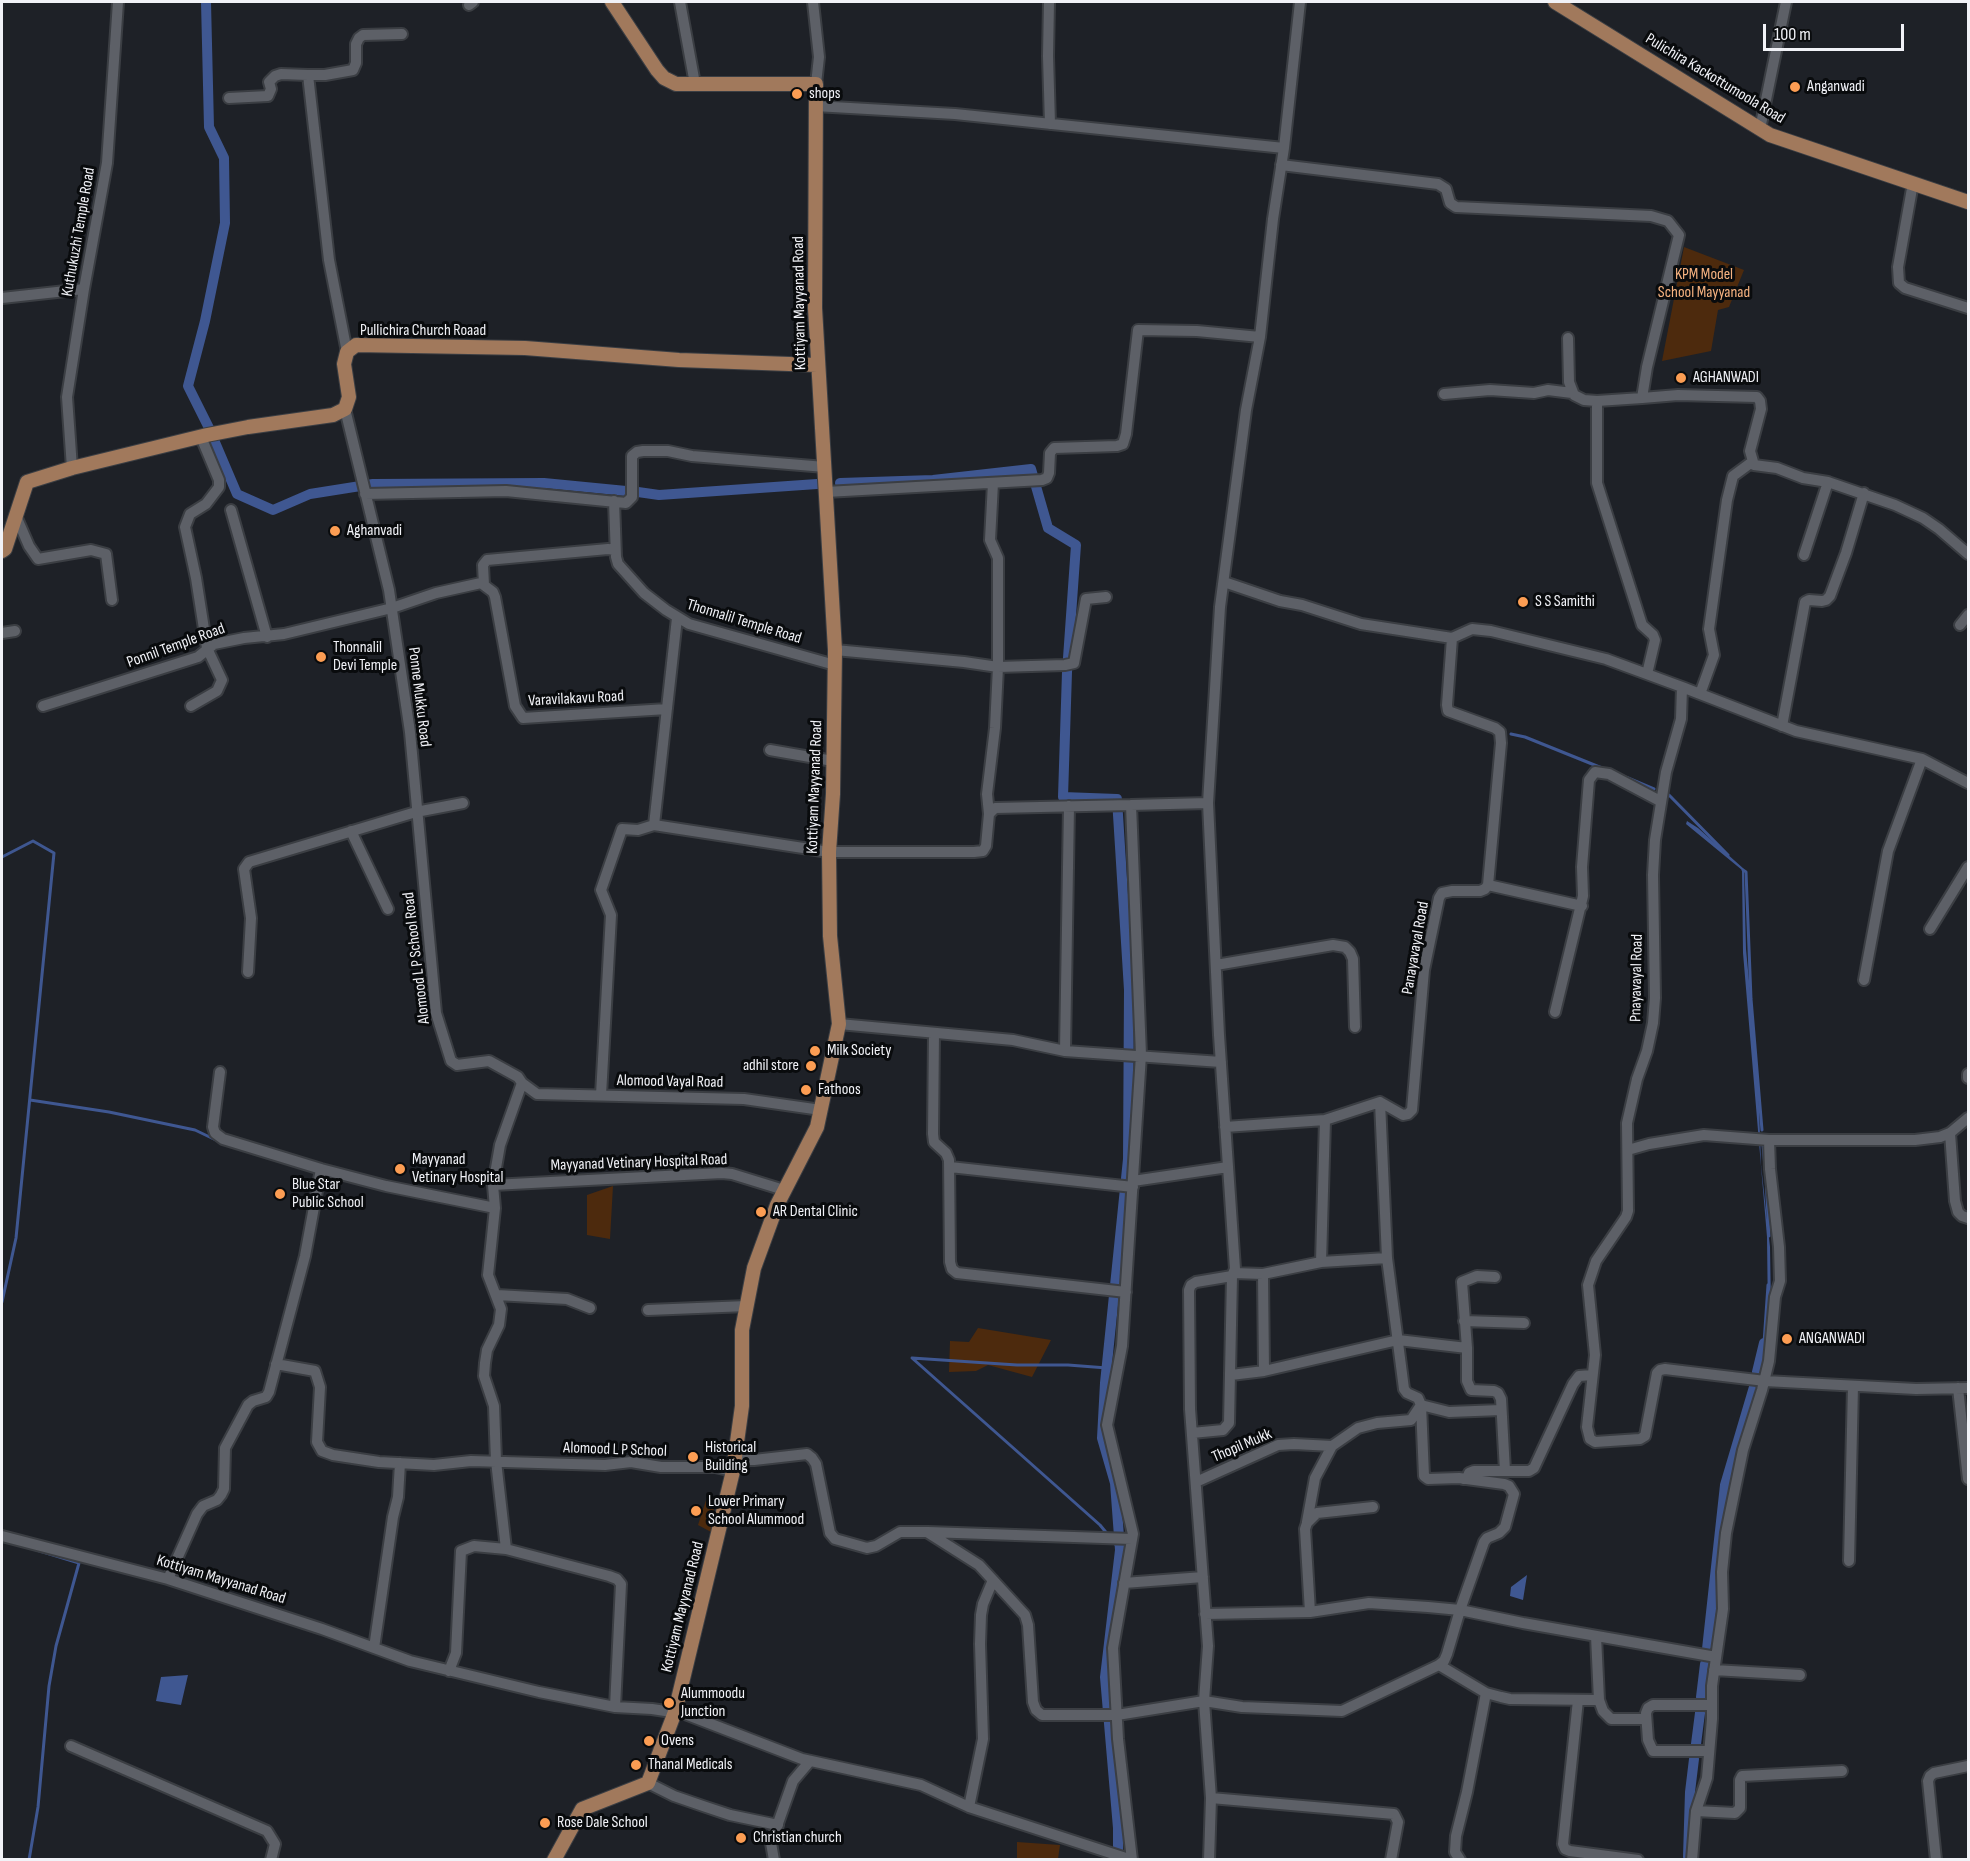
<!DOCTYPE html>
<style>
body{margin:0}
#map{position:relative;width:1970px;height:1861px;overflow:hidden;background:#1e2127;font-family:"Sofia Sans Condensed",sans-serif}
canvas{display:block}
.frame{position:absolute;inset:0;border:3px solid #f1f2f7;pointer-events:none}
.scale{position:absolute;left:1763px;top:24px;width:141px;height:27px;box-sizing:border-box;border:3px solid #f1f2f7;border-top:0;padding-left:8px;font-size:18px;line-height:21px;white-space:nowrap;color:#f1f2f7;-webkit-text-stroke:4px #090b0d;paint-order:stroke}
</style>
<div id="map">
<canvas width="1970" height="1861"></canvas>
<div class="frame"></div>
<div class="scale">100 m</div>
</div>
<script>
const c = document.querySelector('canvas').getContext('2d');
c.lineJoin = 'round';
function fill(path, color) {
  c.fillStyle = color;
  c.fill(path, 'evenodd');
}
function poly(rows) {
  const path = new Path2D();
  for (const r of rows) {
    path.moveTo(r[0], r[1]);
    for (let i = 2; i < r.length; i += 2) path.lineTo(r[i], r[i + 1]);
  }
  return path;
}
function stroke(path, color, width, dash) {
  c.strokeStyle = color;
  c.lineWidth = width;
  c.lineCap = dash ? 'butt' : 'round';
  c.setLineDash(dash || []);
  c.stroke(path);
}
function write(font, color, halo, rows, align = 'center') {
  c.font = font + ' "Sofia Sans Condensed",sans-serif';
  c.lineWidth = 6;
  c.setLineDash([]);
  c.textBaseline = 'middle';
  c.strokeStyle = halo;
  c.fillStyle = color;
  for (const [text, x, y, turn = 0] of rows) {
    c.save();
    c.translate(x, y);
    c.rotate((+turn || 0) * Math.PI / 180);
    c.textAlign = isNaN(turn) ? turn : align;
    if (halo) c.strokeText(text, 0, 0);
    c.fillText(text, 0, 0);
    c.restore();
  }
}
const green = poly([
 [1684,247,1744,270,1729,307,1718,310,1711,351,1662,361],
 [613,1186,610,1239,587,1235,587,1195],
 [978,1328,1051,1340,1032,1377,988,1365,976,1371,949,1372,950,1341,969,1342],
 [708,1494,715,1500,711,1532,698,1525],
 [1017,1842,1060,1845,1058,1859,1017,1859]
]);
const water = poly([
 [1687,821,1698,828,1744,869,1746,949,1758,1077,1761,1165,1770,1247,1771,1308,1768,1320,1767,1237,1743,953,1742,870,1686,824],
 [1527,1575,1523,1600,1510,1596,1511,1587],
 [188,1675,181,1705,156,1701,161,1677]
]);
const stream = poly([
 [1511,734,1525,737,1602,768],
 [1628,778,1654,789],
 [1669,795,1728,855],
 [2,857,33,841,54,853,16,1238,2,1302],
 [1743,870,1746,872,1751,999,1762,1130],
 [30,1100,109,1112,195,1130,218,1141],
 [1763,1144,1765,1167],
 [1766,1177,1769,1236],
 [1764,1343,1768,1285],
 [1107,1368,1068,1365,1017,1365,912,1358,1100,1525,1109,1536],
 [1113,1541,1120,1550],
 [29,1860,38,1807,49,1686,56,1646,79,1563,30,1548]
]);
const canal = poly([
 [206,2,209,127,224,158,225,223,205,321,188,386,209,428],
 [214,440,237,494,273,510,310,494,373,484,544,483,626,491],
 [840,483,933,480,1031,469,1048,528,1076,545,1067,672,1063,797,1117,799,1129,990,1128,1159,1105,1383,1102,1438,1115,1483,1120,1550,1105,1677,1118,1828,1118,1860],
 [638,492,659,495,817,484],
 [1757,1372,1764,1343],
 [1707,1649,1725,1485,1754,1387],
 [1701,1697,1705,1664],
 [1696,1744,1700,1713],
 [1688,1857,1690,1792,1694,1759]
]);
const minor = poly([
 [680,2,695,84],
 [813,2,819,57,816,84],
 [1049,2,1048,56,1050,124],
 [469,5,473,2],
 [229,98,268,96,271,89,269,82,275,76,281,74,308,75],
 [815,106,955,114,1284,148],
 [1760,129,1786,2],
 [1281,165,1438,184,1446,189,1450,203,1456,207,1651,216,1668,221,1679,235,1647,367,1642,398,1678,395,1757,397,1760,401,1761,409,1750,451,1754,465,1777,468,1803,478,1828,482,1895,505,1923,518,1939,529,1968,554],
 [1913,183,1898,267,1899,283,1905,288,1968,308],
 [2,298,84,289],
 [1568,338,1569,382,1574,395,1584,400,1597,401,1642,398],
 [347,352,329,260,308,75,325,75,353,70,356,63,356,44,359,38,363,35,402,34],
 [1444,394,1490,390,1534,393,1548,390,1572,393],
 [1597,401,1597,483,1642,625,1653,635,1655,640,1647,674],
 [345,409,389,590,410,732,436,1013,451,1061,457,1065,489,1061,518,1077,522,1083,500,1145,493,1185,495,1208,488,1275,501,1309,499,1325,487,1350,485,1363,484,1376,494,1406,496,1461,506,1549,474,1546,461,1551,456,1653,449,1671],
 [72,468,67,397,84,289,107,163,118,2],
 [826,492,1042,480,1047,478,1049,473,1050,453,1054,448,1117,446,1123,444,1126,434,1138,330,1197,331,1260,337],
 [365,494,506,491,626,503,632,497,632,456,637,452,643,451,668,451,692,456,825,467],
 [614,501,616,557,618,564,644,593,666,610,689,624,835,665],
 [231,510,267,637],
 [16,516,29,546,38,559,91,550,106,554,112,600],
 [1804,555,1828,482],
 [1224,582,1280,601,1302,605,1361,624,1452,638,1472,629,1491,631,1606,659,1682,687,1681,719,1666,772,1655,840,1653,875,1655,998,1653,1023,1647,1051,1637,1079,1627,1123,1628,1211,1626,1217,1596,1261,1588,1285,1595,1355,1587,1427,1590,1439,1595,1442,1640,1439,1645,1436,1657,1373,1660,1370,1665,1369,1765,1381,1916,1389,1968,1388],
 [484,585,483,565,487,560,608,549,615,550],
 [1960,625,1968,615],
 [2,633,15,631],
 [835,650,964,662,998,667,1065,665,1074,663,1086,599,1106,597],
 [1682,687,1796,731,1922,759,1968,783],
 [1700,694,1714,655,1709,629,1727,500,1733,476,1752,462],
 [43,706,198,657,214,644,244,638,284,634,392,608,436,593,481,583,493,592,495,597,515,706,523,718,667,709],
 [191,706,217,691,222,680,207,648,196,578,185,527,190,514,206,504,219,487,219,480,201,437],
 [1782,726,1805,602,1809,600,1822,601,1826,600,1830,596,1846,553,1864,493],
 [770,750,833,761],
 [1131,805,1208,803],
 [989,814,987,794,995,728,998,667,998,558,990,540,993,483],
 [654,825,829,852,974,852,983,851,986,846,989,814,995,808,1131,805,1141,1055,1122,1346,1107,1425,1133,1534,1113,1648,1118,1739,1132,1860],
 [351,831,388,909],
 [1488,885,1582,906],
 [1930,929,1968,867],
 [1216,965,1333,945,1345,947,1350,952,1353,959,1355,1027],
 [248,972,251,918,244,869,249,862,416,812,463,803],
 [1864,980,1888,851,1922,759],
 [1555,1012,1583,896,1582,867,1589,780,1595,772,1609,774,1660,801],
 [839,1024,1013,1040,1065,1051,1221,1062],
 [934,1033,933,1134,934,1142,946,1153,949,1160,950,1262,952,1269,957,1273,1126,1292],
 [1065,1051,1069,806],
 [220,1072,213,1127,215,1133,223,1139,321,1169,386,1186,495,1208],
 [1968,1074,1968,1078],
 [522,1083,537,1094,744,1099,821,1110],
 [601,1095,611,915,601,890,622,829,638,830,654,825,677,618],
 [1225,1127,1325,1120,1380,1102,1403,1115,1408,1114,1412,1110,1424,970,1439,898,1442,893,1452,891,1480,891,1485,889,1488,885,1501,743,1500,732,1495,728,1448,711,1447,705,1452,638],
 [1950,1133,1955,1201,1958,1212,1962,1216,1968,1218],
 [1769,1140,1915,1140,1940,1137,1950,1133,1968,1118],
 [1628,1150,1649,1144,1704,1135,1769,1140,1770,1169,1779,1247,1780,1281,1775,1297,1769,1361,1762,1390,1743,1450,1726,1533,1722,1572,1723,1609,1712,1686,1712,1719,1707,1778,1696,1811,1692,1860],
 [950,1167,1133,1187],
 [1133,1181,1228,1167],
 [493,1185,722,1173,732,1174,784,1190],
 [1321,1262,1325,1120],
 [1234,1273,1263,1274,1321,1262,1387,1258],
 [1263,1274,1264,1371],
 [1495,1277,1477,1276,1462,1282,1467,1348,1467,1381,1471,1390,1494,1391,1498,1393,1501,1399,1505,1471],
 [497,1295,567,1299,590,1308],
 [648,1310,747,1306],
 [1464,1321,1524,1323],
 [276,1364,315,1371,320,1387,317,1442,322,1451,333,1455,379,1462,434,1465,471,1461,605,1465,631,1462,661,1467,715,1467,733,1471],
 [1231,1375,1264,1371,1398,1340,1467,1348],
 [1958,1388,1968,1479],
 [1192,1433,1223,1430,1229,1423,1232,1276],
 [735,1460,754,1460,807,1454,812,1458,816,1464,830,1533,835,1539,867,1548,876,1546,900,1532,927,1532,979,1565,1025,1615,1028,1625,1033,1702,1036,1710,1042,1715,1117,1715,1204,1701,1242,1707,1342,1711,1439,1665,1444,1661,1447,1654,1460,1610,1484,1542,1487,1538,1499,1533,1505,1527,1514,1494,1509,1486,1504,1484,1459,1478,1428,1479,1424,1476,1421,1405,1418,1398,1407,1393,1404,1389,1387,1258,1380,1102],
 [1463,1479,1467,1479,1469,1473,1474,1471,1529,1471,1534,1468,1573,1384,1579,1376,1592,1375],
 [1196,1482,1278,1445,1294,1444,1332,1446,1358,1428,1377,1423,1411,1420,1421,1405,1449,1412,1501,1410],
 [1307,1522,1315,1478,1332,1446],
 [928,1532,1132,1539],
 [2,1536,168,1579,322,1629,410,1661,539,1692,615,1707,652,1709,685,1714,802,1759,921,1785,969,1807,1132,1860],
 [506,1549,609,1576,617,1579,621,1584,615,1707],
 [1849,1561,1853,1386],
 [168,1579,197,1514,203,1506,217,1500,221,1495,224,1489,225,1448,248,1405,253,1401,266,1397,269,1392,305,1256,321,1169],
 [1124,1583,1203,1577],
 [1310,1612,1305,1529,1307,1523,1317,1513,1373,1507],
 [1205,1614,1310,1612,1369,1603,1428,1607,1460,1610,1523,1623,1716,1657],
 [1596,1636,1599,1700,1603,1711,1611,1719,1646,1719],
 [374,1648,393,1517,398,1497,400,1463],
 [1439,1665,1486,1693,1501,1697,1510,1699,1599,1700],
 [1714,1670,1800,1675],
 [1578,1700,1563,1844,1565,1849,1570,1851,1638,1860],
 [71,1746,267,1831,275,1844,271,1860],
 [1709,1751,1653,1751,1648,1740,1646,1713,1648,1708,1653,1705,1712,1705],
 [648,1783,674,1796,703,1806,730,1815,778,1825],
 [1211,1798,1394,1814,1398,1822,1391,1860],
 [969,1807,983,1739,980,1644,981,1615,983,1604,993,1580],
 [1696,1811,1735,1813,1740,1808,1740,1780,1742,1776,1842,1771],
 [774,1860,771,1843,793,1781,810,1761],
 [1209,1860,1211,1798,1204,1701,1208,1646,1190,1409,1189,1290,1191,1285,1196,1282,1232,1276,1235,1269,1219,1035,1208,803,1220,607,1246,410,1260,337,1273,219,1284,148,1300,2],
 [1460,1860,1455,1852,1456,1836,1467,1792,1486,1693],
 [1936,1860,1928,1781,1930,1776,1934,1773,1968,1766]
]);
const major = poly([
 [1555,2,1770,135,1968,202],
 [2,551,5,549,27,482,72,468,207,435,248,427,333,415,345,409,349,397,344,364,347,352,356,345,525,348,679,360,817,365],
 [554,1860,582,1809,648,1783,675,1712,733,1471,742,1406,742,1330,754,1268,777,1205,817,1127,839,1024,830,936,829,852,833,794,835,650,815,308,816,84,676,84,664,78,657,70,612,2]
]);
const markers = [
 [1795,87,6,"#fc9d53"],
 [797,94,6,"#fc9d53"],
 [1681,378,6,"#fc9d53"],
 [335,531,6,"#fc9d53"],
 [1523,602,6,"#fc9d53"],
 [321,657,6,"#fc9d53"],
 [815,1051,6,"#fc9d53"],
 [811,1066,6,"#fc9d53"],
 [806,1090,6,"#fc9d53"],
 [400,1169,6,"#fc9d53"],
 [280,1194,6,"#fc9d53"],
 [761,1212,6,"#fc9d53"],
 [1787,1339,6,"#fc9d53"],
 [693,1457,6,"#fc9d53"],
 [696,1511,6,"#fc9d53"],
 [669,1703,6,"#fc9d53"],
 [649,1741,6,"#fc9d53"],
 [636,1765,6,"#fc9d53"],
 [545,1823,6,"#fc9d53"],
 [741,1838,6,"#fc9d53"]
];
const streetNames = [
 ["Pulichira Kackottumoola Road",1715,79,31],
 ["Kuthukuzhi Temple Road",79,232,-80],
 ["Kottiyam Mayyanad Road",800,303,-91],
 ["Pullichira Church Roaad",423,331],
 ["Thonnalil Temple Road",744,622,17],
 ["Ponnil Temple Road",176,646,-20],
 ["Ponne Mukku Road",419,697,83],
 ["Varavilakavu Road",576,699,-3],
 ["Kottiyam Mayyanad Road",815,787,-88],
 ["Panayavayal Road",1416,948,-80],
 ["Alomood L P School Road",417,958,-97],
 ["Pnayavayal Road",1637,978,-89],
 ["Alomood Vayal Road",670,1082,1],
 ["Mayyanad Vetinary Hospital Road",639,1163,-2],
 ["Thopil Mukk",1242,1446,-23],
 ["Alomood L P School",615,1450,2],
 ["Kottiyam Mayyanad Road",221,1580,17],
 ["Kottiyam Mayyanad Road",683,1607,-76]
];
const poiNames = [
 ["Anganwadi",1807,87],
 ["shops",809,94],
 ["AGHANWADI",1693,378],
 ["Aghanvadi",347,531],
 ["S S Samithi",1535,602],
 ["Thonnalil",333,648],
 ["Devi Temple",333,666],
 ["Milk Society",827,1051],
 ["adhil store",799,1066,"right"],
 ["Fathoos",818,1090],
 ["Mayyanad",412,1160],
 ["Vetinary Hospital",412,1178],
 ["Blue Star",292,1185],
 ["Public School",292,1203],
 ["AR Dental Clinic",773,1212],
 ["ANGANWADI",1799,1339],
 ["Historical",705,1448],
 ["Building",705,1466],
 ["Lower Primary",708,1502],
 ["School Alummood",708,1520],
 ["Alummoodu",681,1694],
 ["Junction",681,1712],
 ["Ovens",661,1741],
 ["Thanal Medicals",648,1765],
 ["Rose Dale School",557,1823],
 ["Christian church",753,1838]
];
const parkNames = [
 ["KPM Model",1704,275],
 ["School Mayyanad",1704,293]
];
fill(green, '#4d2a0d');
fill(water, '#3f5791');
stroke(stream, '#3f5791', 3);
stroke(canal, '#3f5791', 10);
stroke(minor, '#3b3e43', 14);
stroke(major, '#3b3e43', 16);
stroke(minor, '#5d6067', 10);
stroke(major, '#a1795c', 14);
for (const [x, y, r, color] of markers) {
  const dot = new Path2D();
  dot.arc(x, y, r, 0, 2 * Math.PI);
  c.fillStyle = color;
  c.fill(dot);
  stroke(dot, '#090b0d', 2);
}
write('16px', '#f1f2f7', '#090b0d', streetNames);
write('16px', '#f1f2f7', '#090b0d', poiNames, 'left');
write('16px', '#f7b381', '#090b0d', parkNames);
</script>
